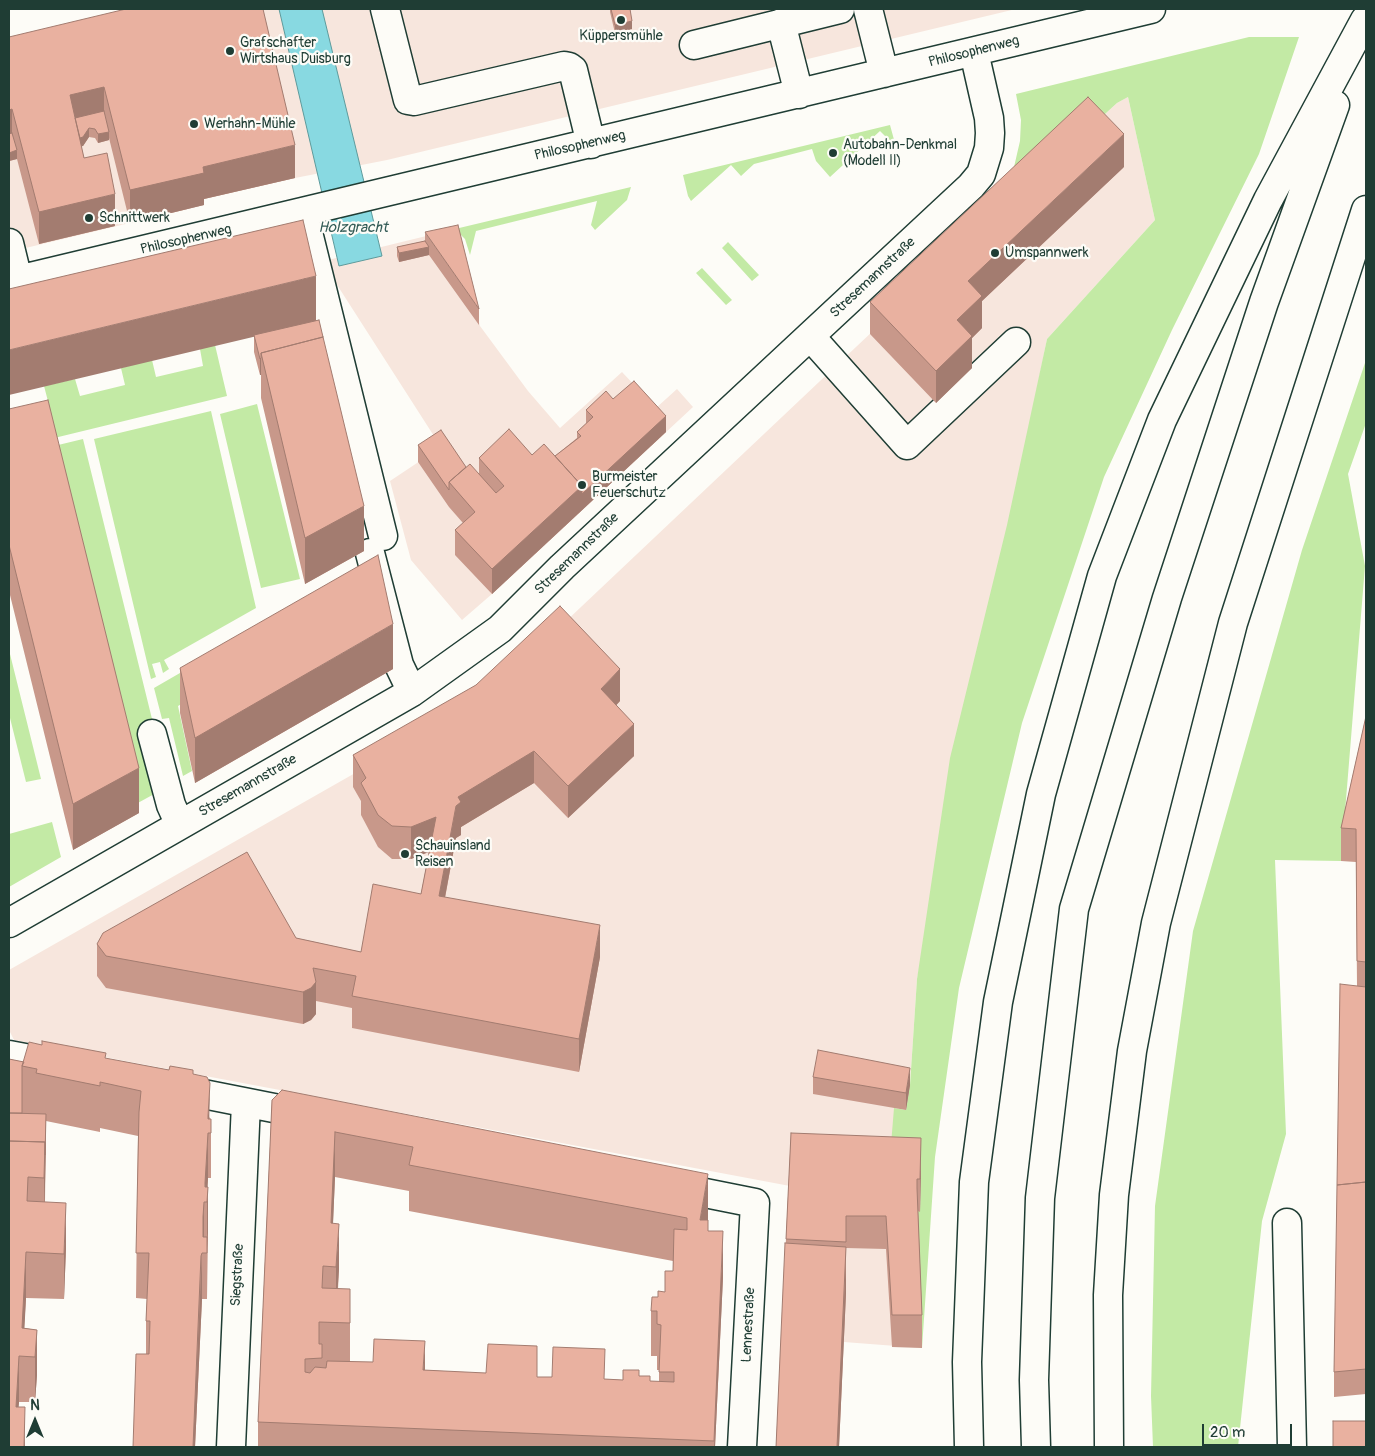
<!DOCTYPE html>
<meta charset="utf-8">
<style>
body{margin:0}
#map{position:relative;width:1375px;height:1456px;overflow:hidden;background:#fdfcf7;font-family:Pangolin,sans-serif}
canvas{display:block}
.frame{position:absolute;inset:0;border:10px solid #1f3d34;pointer-events:none}
.north{position:absolute;left:10px;top:1396px;width:50px;height:50px;-webkit-text-stroke:4px #fdfcf7;paint-order:stroke;rotate:0deg;font-size:14px;font-weight:700;line-height:20px;text-align:center;color:#1f3d34}
.north::after{content:'';display:block;margin:auto;width:18px;height:22px;background:#1f3d34;clip-path:polygon(50% 0,100% 100%,50% 72%,0 100%)}
.scale{position:absolute;left:1202px;top:1424px;width:90px;height:22px;box-sizing:border-box;border:2px solid #1f3d34;border-top:0;padding-left:6px;font-size:15px;line-height:18px;white-space:nowrap;color:#1f3d34;-webkit-text-stroke:4px #fdfcf7;paint-order:stroke}
</style>
<div id="map">
<canvas width="1375" height="1456"></canvas>
<div class="frame"></div>
<div class="north">N</div>
<div class="scale">20 m</div>
</div>
<script>
const c = document.querySelector('canvas').getContext('2d');
c.lineJoin = 'round';
function fill(path, color) {
  c.fillStyle = color;
  c.fill(path, 'evenodd');
}
function poly(rows) {
  const path = new Path2D();
  for (const r of rows) {
    path.moveTo(r[0], r[1]);
    for (let i = 2; i < r.length; i += 2) path.lineTo(r[i], r[i + 1]);
  }
  return path;
}
function stroke(path, color, width, dash) {
  c.strokeStyle = color;
  c.lineWidth = width;
  c.lineCap = dash ? 'butt' : 'round';
  c.setLineDash(dash || []);
  c.stroke(path);
}
function write(font, color, halo, rows, align = 'center') {
  c.font = font + ' Pangolin,sans-serif';
  c.lineWidth = 4.5;
  c.setLineDash([]);
  c.textBaseline = 'middle';
  c.strokeStyle = halo;
  c.fillStyle = color;
  for (const [text, x, y, turn = 0] of rows) {
    c.save();
    c.translate(x, y);
    c.rotate((+turn || 0) * Math.PI / 180);
    c.textAlign = isNaN(turn) ? turn : align;
    if (halo) c.strokeText(text, 0, 0);
    c.fillText(text, 0, 0);
    c.restore();
  }
}
const built = poly([
 [261,9,1016,9,387,160,295,178,203,199,188,209,9,252,9,70],
 [1128,97,1155,220,1047,339,917,979,910,1085,906,1110,894,1108,921,1171,920,1212,918,1211,917,1221,922,1348,844,1342,790,1186,14,1040,9,1030,9,970,443,723,508,676,1021,191,1117,103],
 [455,229,480,326,528,391,560,428,622,372,656,408,677,389,693,407,492,594,462,620,411,560,390,481,441,447,332,277,328,260]
]);
const green = poly([
 [1249,37,1299,37,1259,154,1172,330,1104,477,1022,723,959,988,935,1157,922,1348,917,1211,920,1211,921,1171,889,1169,894,1108,906,1110,910,1085,917,979,950,758,1007,525,1047,339,1155,220,1128,97,1117,103,1021,191,1011,180,1020,141,1021,120,1016,94],
 [890,125,896,147,880,131,830,177,816,161,812,149,754,164,741,176,731,165,691,201,688,196,683,175],
 [631,187,627,200,595,230,591,225,597,201,476,231,470,255,465,239,455,229],
 [728,242,759,275,752,281,722,248],
 [702,268,732,300,726,305,696,273],
 [215,345,227,396,9,449,9,414,49,405,44,386,75,379,80,396,125,385,121,368,152,360,156,377,203,366,200,349],
 [1366,360,1366,423,1348,474,1365,566,1341,861,1275,860,1286,1134,1262,1221,1238,1447,1153,1447,1151,1396,1155,1206,1193,931,1302,550],
 [257,404,300,579,261,588,220,414],
 [211,411,256,608,164,660,169,669,163,673,160,662,152,664,156,677,151,679,94,439],
 [83,439,153,723,138,727,156,793,136,804,54,446],
 [9,650,41,779,26,782,9,714],
 [199,662,212,687,178,706,192,771,183,776,169,718,162,719,154,688],
 [52,822,61,857,9,887,9,834]
]);
const water = poly([
 [279,9,322,9,382,256,339,266,279,9]
]);
const minor = poly([
 [385,9,408,100,414,101,564,66,569,67,573,70,591,144],
 [868,9,884,73],
 [781,23,799,94],
 [694,45,840,9],
 [303,212,383,536],
 [9,243,18,280],
 [9,282,1151,9],
 [810,336,907,445,1016,342],
 [370,553,399,665,412,692],
 [152,734,171,805,180,825],
 [9,923,412,692,500,629,562,567,971,186,981,174,989,148,990,133,989,118,974,52],
 [9,1055,62,1065],
 [173,1088,309,1115],
 [670,1186,755,1203,742,1447],
 [1287,1223,1292,1447],
 [231,1447,246,1103]
]);
const highway = poly([
 [969,1447,967,1362,974,1182,998,1002,1041,794,1102,576,1162,420,1268,200,1365,20],
 [1036,1447,1034,1380,1040,1198,1074,909,1167,598,1264,302,1335,105],
 [1109,1447,1108,1295,1114,1195,1132,1051,1156,923,1233,623,1366,210]
]);
const wall = poly([
 [610,9,630,9,632,29,615,33,610,12],
 [9,37,295,178,204,199,204,205,130,223,109,138,109,140,98,143,95,138,89,137,83,146,81,146,84,158,115,226,39,244,17,159,9,161],
 [1124,167,982,301,982,328,972,338,972,368,936,403,870,334,870,302],
 [425,232,479,309,479,325,429,255,399,262,397,256,397,247,425,241],
 [316,321,364,551,305,584,261,398,261,375,260,375,254,352,254,337],
 [613,399,666,432,492,594,455,555,455,530,463,523,449,507,418,462,418,445,466,467,479,474,479,458,532,455,555,456,577,438,577,432,586,424,586,410],
 [9,409,139,813,73,850,9,591],
 [180,668,393,669,195,783,180,713],
 [620,701,616,705,634,756,568,818,534,783,461,827,461,835,456,838,445,898,600,957,579,1072,352,1028,352,1008,316,1001,316,1014,311,1020,303,1024,106,988,97,976,97,944,296,938,361,952,421,894,429,852,411,859,392,859,378,847,361,815,361,801,353,787,353,755],
 [1366,716,1366,1394,1334,1397,1334,1372,1357,986,1356,862,1341,861,1341,828],
 [9,1059,24,1062,106,1059,193,1074,210,1119,211,1133,211,1178,208,1178,207,1187,208,1232,207,1299,202,1299,195,1447,133,1447,146,1354,146,1321,147,1299,136,1298,138,1136,100,1128,100,1132,46,1121,45,1202,66,1248,64,1299,26,1298,24,1328,37,1330,37,1375,35,1402,19,1402,18,1407,25,1447,9,1447],
 [813,1077,910,1085,906,1110,813,1094],
 [272,1100,707,1220,708,1231,723,1277,715,1447,258,1447,258,1422],
 [335,1177,409,1191,409,1211,673,1261,673,1271,665,1292,658,1297,651,1311,651,1356,657,1356,657,1370,659,1370,659,1382,650,1381,639,1376,623,1380,537,1377,425,1370,350,1362,350,1289,338,1289,339,1269,333,1223],
 [791,1133,921,1171,920,1212,918,1211,922,1315,922,1348,892,1347,886,1249,846,1248,846,1293,839,1447,776,1447]
]);
const shadedWall = poly([
 [632,21,632,29,615,33,615,25],
 [104,87,104,120,71,127,70,95],
 [12,109,12,142,9,143,9,110],
 [89,128,89,137,83,146,74,148,74,140],
 [109,132,109,140,98,143,98,134],
 [1124,134,1124,167,982,301,982,328,972,338,972,368,936,403,936,371,957,320,968,281],
 [295,145,295,178,204,199,204,205,130,223,130,190,203,167],
 [17,150,17,159,9,161,9,153],
 [115,194,115,226,39,244,39,212],
 [429,247,429,255,399,262,399,253],
 [316,276,316,322,9,395,9,350],
 [261,358,261,375,260,375,260,359],
 [666,416,666,432,492,594,492,569,582,486],
 [364,506,364,551,305,584,305,538],
 [393,624,393,669,195,783,195,738],
 [620,669,620,701,601,722,601,689],
 [634,724,634,756,568,818,568,786],
 [534,751,534,783,461,827,461,835,456,838,439,929,439,896,458,797],
 [139,768,139,813,73,850,73,804],
 [436,817,436,849,411,859,411,827],
 [600,925,600,957,579,1072,579,1039],
 [316,982,316,1014,311,1020,303,1024,303,992],
 [910,1068,910,1085,906,1110,906,1093],
 [210,1083,209,1133,208,1116],
 [46,1114,46,1146,44,1223,44,1178],
 [335,1132,335,1177,331,1269,331,1223],
 [208,1133,208,1178,207,1202,205,1183],
 [921,1138,921,1171,920,1212,920,1179],
 [708,1174,708,1220,700,1266,700,1220],
 [208,1187,208,1232,207,1248,207,1202],
 [204,1202,204,1248,203,1253,203,1217],
 [66,1203,66,1248,64,1299,64,1254],
 [846,1216,846,1293,839,1447,837,1447,846,1260],
 [339,1224,339,1269,336,1312,336,1267],
 [723,1231,723,1277,715,1447,714,1447],
 [26,1252,26,1298,23,1356,22,1328],
 [202,1253,202,1299,195,1447,193,1447],
 [37,1330,37,1375,35,1402,35,1357],
 [425,1341,425,1386,423,1370],
 [19,1356,19,1402,16,1447,16,1407],
 [25,1407,25,1447,24,1447]
]);
const building = poly([
 [126,9,263,9,295,145,203,167,204,173,130,190,104,87,70,95,84,158,107,153,115,194,39,212,12,109,9,110,9,37,126,9],
 [611,9,630,9,632,21,615,25,611,9],
 [1088,97,1124,134,968,281,982,296,957,320,972,336,936,371,870,302,1088,97],
 [104,111,109,132,98,134,95,129,89,128,83,137,80,138,75,118,104,111],
 [12,133,17,150,9,153,9,134,12,133],
 [303,220,316,276,9,350,9,289,303,220],
 [458,225,479,309,425,232,458,225],
 [425,241,429,247,399,253,397,247,425,241],
 [319,320,323,337,261,353,261,358,260,359,254,335,319,320],
 [323,337,364,506,305,538,261,353,323,337],
 [634,381,666,416,582,494,582,486,555,456,581,436,577,432,593,417,586,410,606,391,613,399,634,381],
 [48,400,139,768,73,804,9,545,9,409,48,400],
 [509,429,532,455,544,444,582,486,492,569,455,530,475,512,449,482,470,464,496,493,504,486,479,458,509,429],
 [441,430,466,467,449,482,449,490,418,445,441,430],
 [378,555,393,624,195,738,180,668,378,555],
 [560,606,620,669,601,689,634,724,568,786,534,751,458,797,461,802,456,806,439,896,600,925,579,1039,352,996,356,976,313,968,316,982,311,988,303,992,106,956,97,944,103,933,247,852,296,938,361,952,373,884,421,894,436,817,411,827,392,826,378,815,361,783,366,778,353,755,476,685,560,606],
 [1366,716,1366,962,1357,961,1356,829,1341,828,1366,716],
 [1340,984,1366,987,1366,1182,1337,1185,1340,984],
 [42,1041,106,1053,105,1058,169,1070,170,1066,193,1070,193,1074,207,1077,210,1083,208,1116,208,1119,211,1119,211,1133,208,1133,205,1183,205,1187,208,1187,207,1202,204,1202,203,1217,203,1237,207,1237,207,1253,202,1253,201,1256,193,1447,133,1447,136,1354,149,1354,150,1321,146,1321,149,1253,136,1253,139,1112,141,1091,100,1082,100,1086,36,1073,37,1069,22,1066,29,1042,42,1045,42,1041],
 [818,1050,910,1068,906,1093,813,1077,818,1050],
 [9,1059,24,1062,22,1066,22,1113,9,1113,9,1059],
 [282,1090,708,1174,700,1220,708,1220,708,1231,723,1231,714,1441,258,1422,272,1100,282,1090],
 [335,1132,413,1147,409,1165,687,1218,687,1230,674,1229,673,1271,665,1271,665,1292,658,1291,658,1297,652,1297,651,1311,657,1311,657,1324,661,1325,659,1372,674,1372,674,1382,650,1381,650,1376,639,1376,639,1370,623,1370,623,1380,604,1379,605,1349,553,1347,552,1377,537,1377,537,1346,488,1344,486,1373,423,1370,425,1341,399,1340,374,1339,373,1362,327,1361,326,1368,315,1367,310,1373,305,1372,305,1359,322,1358,322,1344,319,1344,319,1322,350,1323,350,1289,322,1288,323,1266,336,1267,339,1224,331,1223,335,1132],
 [9,1113,46,1114,45,1155,45,1142,9,1141,9,1113],
 [791,1133,921,1138,920,1179,917,1179,917,1188,922,1315,892,1315,886,1216,846,1216,846,1242,786,1239,791,1133],
 [9,1141,45,1142,44,1178,28,1177,27,1201,66,1203,64,1254,26,1252,22,1328,37,1330,35,1357,19,1356,16,1407,25,1407,24,1447,9,1447,9,1141],
 [1366,1182,1366,1369,1334,1372,1337,1185,1366,1182],
 [785,1243,846,1247,837,1447,776,1447,785,1243],
 [1333,1421,1366,1421,1366,1447,1333,1447,1333,1421]
]);
const markers = [
 [621,20,5,"#1f3d34"],
 [230,51,5,"#1f3d34"],
 [194,124,5,"#1f3d34"],
 [833,153,5,"#1f3d34"],
 [89,218,5,"#1f3d34"],
 [995,253,5,"#1f3d34"],
 [582,485,5,"#1f3d34"],
 [405,854,5,"#1f3d34"]
];
const poiNames = [
 ["Küppersmühle",621,36,"center"],
 ["Grafschafter",240,43],
 ["Wirtshaus Duisburg",240,59],
 ["Werhahn-Mühle",204,124],
 ["Autobahn-Denkmal",843,145],
 ["(Modell II)",843,161],
 ["Schnittwerk",99,218],
 ["Umspannwerk",1005,253],
 ["Burmeister",592,477],
 ["Feuerschutz",592,493],
 ["Schauinsland",415,846],
 ["Reisen",415,862]
];
const streetNames = [
 ["Philosophenweg",974,52,-14],
 ["Philosophenweg",580,146,-13],
 ["Philosophenweg",186,240,-13],
 ["Stresemannstraße",873,278,-43],
 ["Stresemannstraße",577,554,-44],
 ["Stresemannstraße",248,786,-30],
 ["Siegstraße",238,1275,-87],
 ["Lennestraße",749,1325,-87]
];
const waterNames = [
 ["Holzgracht",353,228]
];
fill(built, '#f7e6dd');
fill(green, '#c3eaa5');
fill(water, '#88d9e1');
stroke(water, '#5e9b9c', 1);
stroke(minor, '#1f3d34', 31);
stroke(highway, '#1f3d34', 31);
stroke(minor, '#fdfcf7', 28);
stroke(highway, '#fdfcf7', 28);
fill(wall, '#c8988a');
fill(shadedWall, '#a37c70');
fill(building, '#e9b1a0');
stroke(building, '#a37c70', 1);
for (const [x, y, r, color] of markers) {
  const dot = new Path2D();
  dot.arc(x, y, r, 0, 2 * Math.PI);
  c.fillStyle = color;
  c.fill(dot);
  stroke(dot, '#fdfcf7', 2);
}
write('14px', '#1f3d34', '#fdfcf7', poiNames, 'left');
write('14px', '#1f3d34', '#fdfcf7', streetNames);
write('italic 15px', '#345c57', '#fdfcf7', waterNames);
</script>
